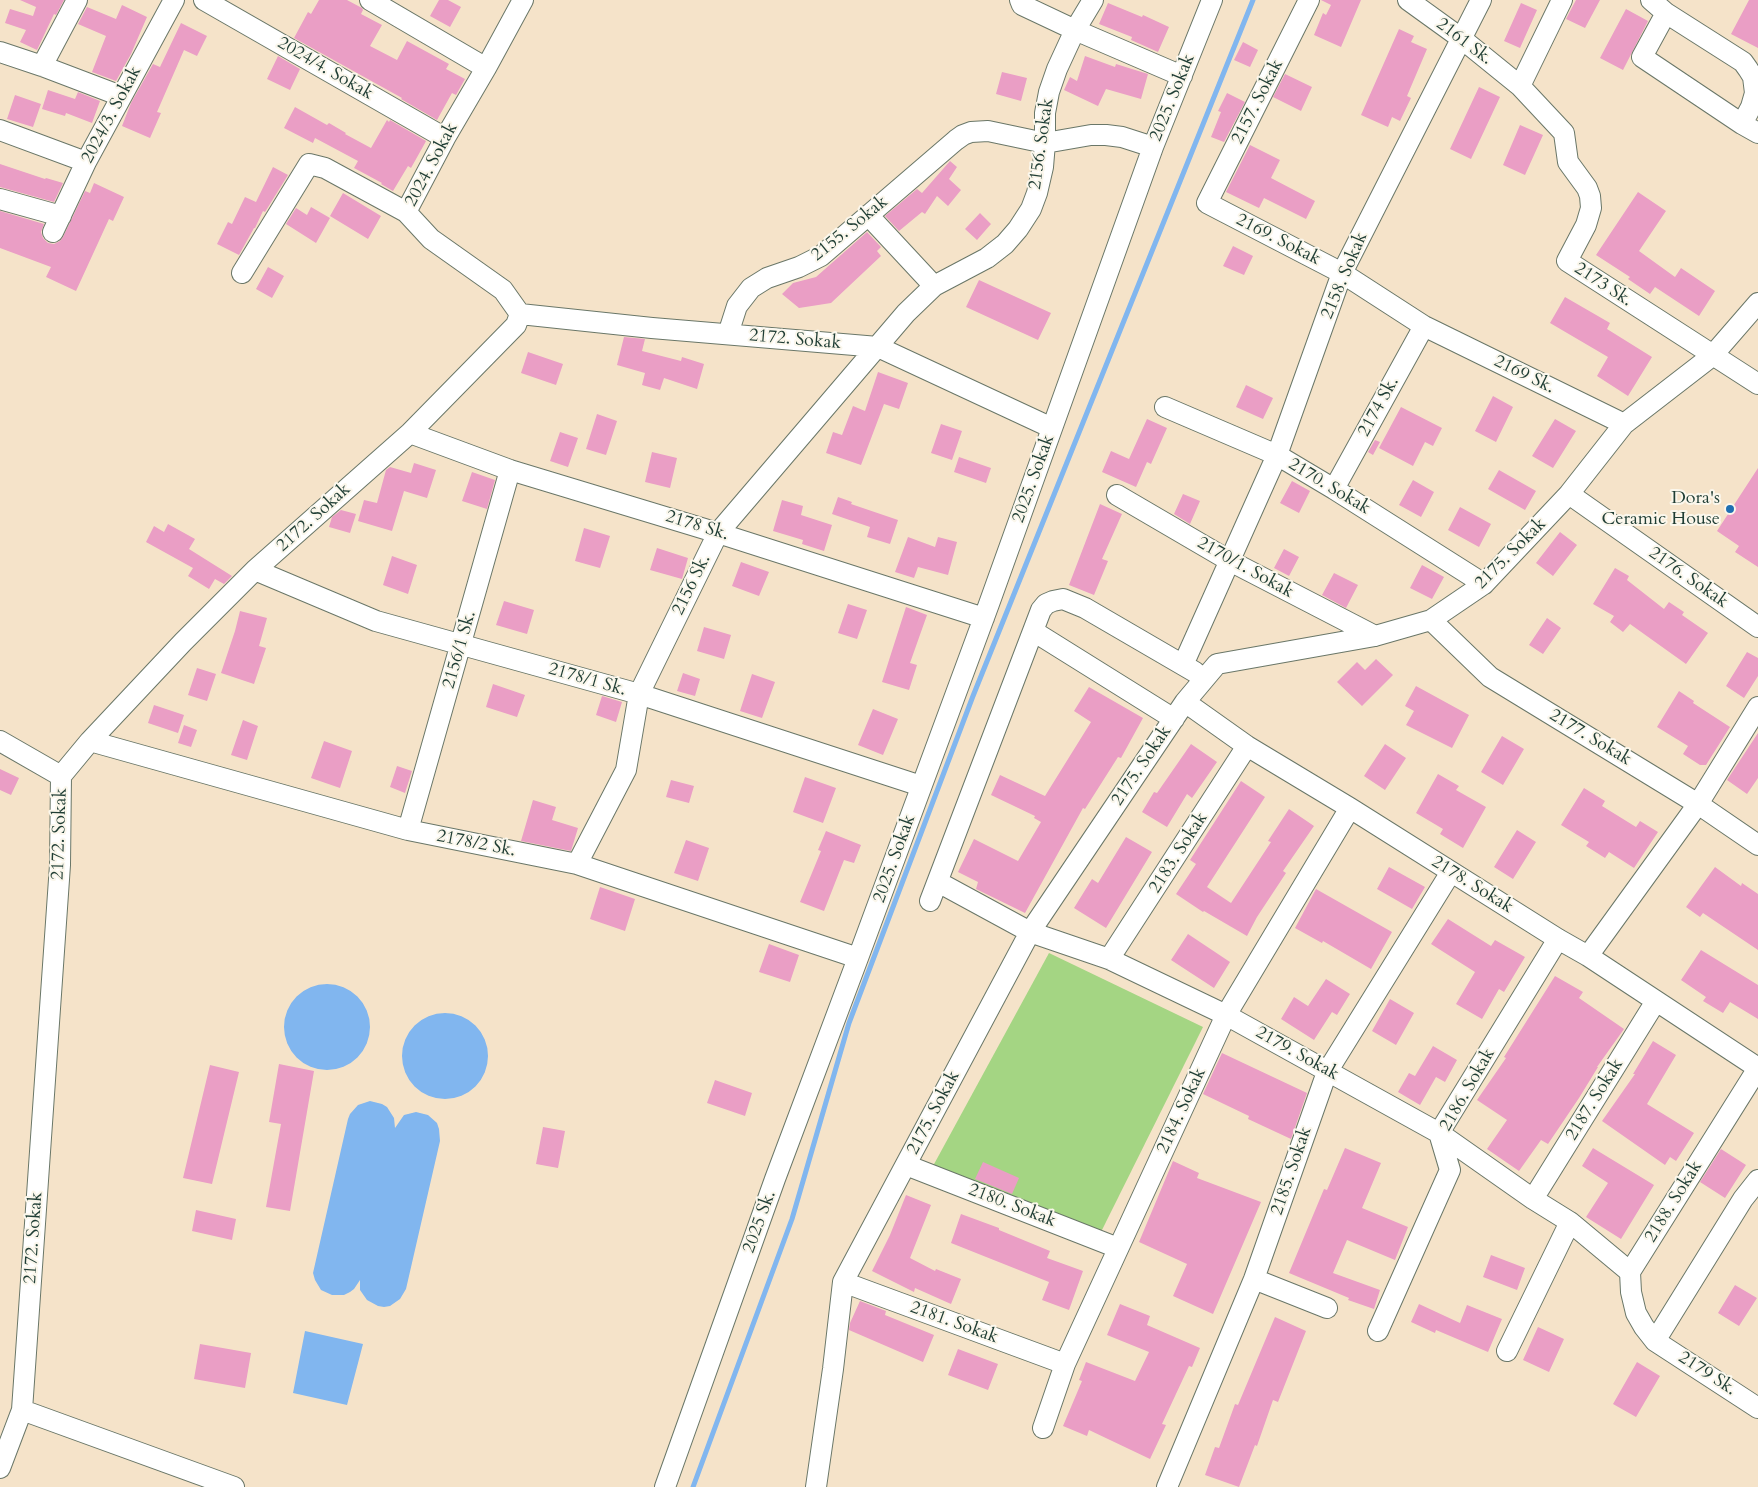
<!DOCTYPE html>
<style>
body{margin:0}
canvas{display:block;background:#f5e3c9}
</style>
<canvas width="1758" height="1487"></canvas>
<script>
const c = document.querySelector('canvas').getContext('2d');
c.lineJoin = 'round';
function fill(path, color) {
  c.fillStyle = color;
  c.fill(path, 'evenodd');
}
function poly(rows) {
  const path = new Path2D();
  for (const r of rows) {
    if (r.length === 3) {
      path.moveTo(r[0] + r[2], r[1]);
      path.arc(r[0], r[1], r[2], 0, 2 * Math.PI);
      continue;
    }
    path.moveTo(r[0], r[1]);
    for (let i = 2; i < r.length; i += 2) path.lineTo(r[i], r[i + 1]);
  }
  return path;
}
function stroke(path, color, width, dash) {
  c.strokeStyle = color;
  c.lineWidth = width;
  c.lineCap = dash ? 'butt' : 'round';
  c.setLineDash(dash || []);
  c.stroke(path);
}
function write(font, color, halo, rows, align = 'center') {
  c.font = font + ' Cardo,serif';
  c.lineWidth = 4;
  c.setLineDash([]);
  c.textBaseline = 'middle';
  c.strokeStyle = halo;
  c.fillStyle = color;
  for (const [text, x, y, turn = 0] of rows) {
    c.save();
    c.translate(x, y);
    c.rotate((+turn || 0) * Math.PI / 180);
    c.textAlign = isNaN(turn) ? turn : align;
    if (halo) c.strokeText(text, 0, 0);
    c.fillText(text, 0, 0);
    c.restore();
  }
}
const green = poly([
 [1049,953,1203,1027,1099,1236,933,1166]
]);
const water = poly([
 [327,1027,43],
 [445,1056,43],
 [370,1101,382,1104,387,1107,394,1118,395,1128,404,1115,416,1112,428,1115,437,1123,439,1129,440,1141,406,1289,400,1299,390,1306,384,1307,378,1306,367,1300,360,1290,360,1280,354,1289,350,1292,344,1295,332,1295,321,1290,315,1280,313,1273,348,1119,350,1114,358,1105],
 [305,1331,363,1344,347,1405,293,1393]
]);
const stream = poly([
 [693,1487,792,1219,849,1023,973,696,1253,0]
]);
const building = poly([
 [20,0,64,0,56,15,54,14,37,50,20,42,26,30,5,23,10,9,33,16,36,7],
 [319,0,347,0,362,8,363,10,361,14,382,25,370,46,397,60,407,41,449,64,446,69,465,79,456,95,452,93,437,120,401,99,402,98,294,38,308,12,311,14],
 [439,0,448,0,461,7,450,27,430,16],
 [1321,0,1361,0,1341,47,1314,35,1323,13,1326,15,1331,5],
 [1576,0,1600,0,1585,28,1566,19],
 [1749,0,1758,0,1758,48,1731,34],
 [1108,3,1142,17,1143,15,1169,27,1158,52,1131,40,1132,37,1099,24],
 [1521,3,1537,10,1520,48,1504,41],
 [122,5,147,17,131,54,116,81,92,72,106,36,78,24,87,7,116,19],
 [1626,9,1648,21,1623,70,1600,58],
 [181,23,207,36,197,56,184,50,157,112,161,113,150,138,122,126,131,103,153,64,160,67],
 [1399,29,1414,36,1411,42,1427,49,1407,96,1411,98,1400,121,1392,117,1388,127,1361,115],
 [1243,42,1258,50,1250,67,1234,60],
 [278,56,300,69,290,90,267,79],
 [1085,56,1115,67,1116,64,1148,74,1141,99,1106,89,1098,106,1064,90,1070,77,1077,81],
 [1002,72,1027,78,1021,101,996,94],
 [1285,74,1312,87,1301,111,1273,97],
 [1479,87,1500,97,1471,159,1450,149],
 [48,90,75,99,78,92,100,101,92,123,66,113,65,116,42,109],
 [1227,93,1245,102,1224,142,1211,137,1221,112,1218,111],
 [15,95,41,104,33,127,7,119],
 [295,107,327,125,329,123,346,133,345,134,371,148,387,120,389,122,390,120,426,141,425,143,411,168,408,166,393,191,381,184,382,183,354,168,358,161,315,138,313,143,284,128],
 [1520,125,1543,135,1525,175,1503,165],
 [1250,145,1280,160,1271,178,1315,201,1306,219,1264,198,1259,208,1226,192],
 [950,161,957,167,949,179,961,190,948,206,937,196,925,214,922,212,899,231,885,216,917,189,922,193],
 [0,164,45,179,46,178,63,183,54,202,0,187],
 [273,167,288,175,265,212,263,211,255,228,254,228,239,255,217,244,228,222,232,224,245,197,256,202],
 [94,183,124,197,113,221,109,219,76,291,46,277,51,267,0,248,0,211,44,224,41,232,43,238,48,243,54,244,60,241,63,237,85,191,90,193],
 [1638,192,1666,211,1639,251,1675,277,1681,268,1715,291,1699,316,1655,287,1650,294,1628,279,1630,277,1596,255],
 [343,193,381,216,368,239,330,216],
 [311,207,330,218,316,243,286,224,296,208,307,215],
 [980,213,991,224,977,240,965,229],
 [867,232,881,247,877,251,881,256,831,303,799,308,782,294,793,283,816,277],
 [1233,246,1253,256,1244,275,1223,266],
 [268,267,284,276,272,298,256,289],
 [979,280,1051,313,1038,340,966,307],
 [1565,297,1610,323,1607,329,1652,357,1628,396,1597,376,1608,357,1550,323],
 [624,337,645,339,642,351,681,361,682,357,704,364,697,389,664,378,660,390,642,385,645,373,617,365],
 [528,352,563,364,556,385,521,373],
 [878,372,908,383,899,409,884,404,861,465,826,453,833,432,842,435,853,406,865,411],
 [1246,385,1273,398,1263,419,1236,407],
 [1493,396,1513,407,1496,442,1475,431],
 [1401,407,1442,428,1433,446,1425,442,1413,466,1379,448],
 [597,414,617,421,606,455,586,449],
 [1147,419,1167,428,1151,464,1147,462,1136,487,1102,472,1111,451,1129,459],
 [1555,419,1576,431,1553,468,1532,456],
 [941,424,962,431,952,460,931,453],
 [560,432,578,438,568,467,550,461],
 [1375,440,1380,442,1373,455,1368,452],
 [652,452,677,458,670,488,645,482],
 [959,457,991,468,986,483,954,472],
 [414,463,436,470,427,498,404,491,392,531,358,521,364,500,377,503,386,470,390,467,411,473],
 [1758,468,1758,567,1735,552,1739,546,1717,531],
 [1499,470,1536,491,1525,510,1488,489],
 [472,472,495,480,487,509,462,501],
 [1413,480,1434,492,1421,517,1399,505],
 [1292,481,1310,491,1299,513,1280,503],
 [1183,494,1200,501,1190,524,1174,514],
 [838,497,852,502,851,504,898,520,890,544,867,537,870,527,832,514],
 [782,500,803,506,801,515,832,525,824,551,802,544,803,540,773,531],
 [1100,504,1122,514,1102,559,1108,561,1094,595,1069,585],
 [1460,507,1491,524,1479,547,1448,530],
 [341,510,356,514,350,533,329,527,332,517],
 [168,524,195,539,189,549,232,576,224,584,215,579,209,589,188,576,193,568,146,542,154,526,164,532],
 [584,528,610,536,600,568,575,561],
 [1560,532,1577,545,1553,576,1536,563],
 [908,537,935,547,938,537,957,542,948,575,918,567,914,578,895,572],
 [657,548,688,558,682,579,650,570],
 [1284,549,1299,557,1289,576,1274,568],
 [392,556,417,565,408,594,383,585],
 [741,562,769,572,759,596,732,586],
 [1422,565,1444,577,1432,599,1410,588],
 [1615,568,1629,576,1627,580,1664,609,1669,602,1684,612,1682,615,1708,633,1686,664,1630,624,1623,632,1610,622,1614,616,1593,604],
 [1334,573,1358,585,1346,608,1322,595],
 [504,601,534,610,527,634,496,625],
 [848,604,867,610,857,639,838,633],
 [906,607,927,615,910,663,917,665,909,690,882,682],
 [240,611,267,618,259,646,266,648,254,684,221,673,235,631],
 [1547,618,1561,628,1543,654,1529,645],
 [704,627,731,635,724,659,697,651],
 [1747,652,1758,658,1758,676,1744,698,1726,686],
 [1376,659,1393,675,1362,706,1337,682,1357,662,1365,670],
 [197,668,216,674,207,701,188,695],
 [683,673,700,679,695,696,677,691],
 [752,674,775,682,762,718,740,711],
 [493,684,525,695,517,717,486,707],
 [1416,686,1469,715,1452,748,1406,725,1414,711,1405,706],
 [1089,687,1143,718,1121,758,1118,757,1085,809,1083,808,1025,913,976,889,978,882,958,872,974,839,1018,861,1041,822,1034,818,1035,816,991,795,1000,775,1045,796,1091,722,1074,711],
 [1679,691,1694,701,1693,703,1730,727,1706,765,1700,765,1683,754,1688,746,1657,727],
 [602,696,622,702,616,722,596,715],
 [154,705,184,715,178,733,148,723],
 [873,709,898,719,883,755,858,745],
 [243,720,258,726,247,760,231,755],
 [184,725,197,730,191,747,178,743],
 [1758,733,1758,778,1747,794,1727,780],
 [1502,736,1524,749,1503,785,1481,772],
 [324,741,352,751,340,788,311,778],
 [1191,744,1217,762,1192,798,1187,794,1167,827,1142,812,1154,792,1157,793],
 [1385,744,1406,758,1385,790,1364,776],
 [397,766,412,771,405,793,390,787],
 [0,769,19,778,11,795,0,790],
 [1438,774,1459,786,1456,790,1486,807,1463,848,1440,834,1443,829,1416,813],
 [805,777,836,788,823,823,793,812],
 [671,780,694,786,689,803,666,797],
 [1241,781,1265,797,1207,887,1231,903,1271,842,1268,841,1289,809,1314,826,1283,871,1286,873,1257,917,1247,936,1204,911,1203,912,1176,894,1196,864,1190,860],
 [1584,788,1605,801,1602,806,1636,827,1640,821,1658,832,1634,868,1609,852,1605,858,1586,846,1589,842,1561,825],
 [533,800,556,807,552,820,578,828,571,851,521,841],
 [1517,830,1536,842,1513,879,1494,867],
 [826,831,861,845,854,863,844,860,824,911,800,902,821,851,818,850],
 [1126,837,1152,852,1106,928,1074,908,1092,879,1098,883],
 [686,840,709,848,698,881,674,873],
 [1389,867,1425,887,1412,909,1377,889],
 [1715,867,1741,886,1742,883,1758,894,1758,950,1703,913,1700,917,1686,907],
 [600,887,635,899,625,931,590,919],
 [1316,889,1392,932,1371,969,1323,941,1322,943,1295,928],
 [1448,919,1491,946,1495,940,1525,957,1504,992,1499,989,1482,1019,1456,1004,1475,972,1431,944],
 [1188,934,1230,962,1214,988,1171,960],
 [769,944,799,955,790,982,759,972],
 [1701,950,1758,985,1758,1019,1730,1002,1723,1013,1703,1001,1706,997,1681,980],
 [1555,976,1583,992,1579,998,1624,1029,1597,1067,1598,1067,1579,1098,1548,1144,1541,1140,1519,1171,1487,1149,1507,1120,1477,1100,1506,1058,1504,1057],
 [1326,979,1350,994,1337,1015,1332,1012,1314,1040,1281,1019,1294,997,1308,1006],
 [1390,999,1414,1013,1396,1045,1372,1031],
 [1653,1041,1676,1055,1647,1104,1694,1133,1676,1161,1670,1157,1665,1165,1602,1121,1635,1074,1633,1074],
 [1433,1046,1457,1060,1445,1082,1436,1077,1420,1105,1398,1092,1409,1073,1415,1076],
 [1222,1053,1307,1093,1291,1139,1248,1119,1249,1116,1203,1094],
 [279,1064,314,1071,290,1211,266,1207,281,1124,269,1122],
 [210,1065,239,1072,212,1184,183,1178],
 [715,1080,752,1093,745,1116,707,1103],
 [543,1127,565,1131,558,1168,536,1164],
 [1345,1148,1381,1163,1362,1208,1408,1227,1395,1260,1347,1240,1333,1273,1380,1290,1374,1309,1348,1300,1349,1298,1289,1273,1324,1189,1327,1190],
 [1593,1148,1654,1185,1621,1239,1586,1217,1608,1183,1582,1166],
 [1721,1149,1746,1165,1725,1198,1700,1182],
 [1173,1161,1199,1173,1197,1178,1261,1202,1213,1314,1173,1296,1187,1264,1139,1242],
 [983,1162,1019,1178,1012,1194,975,1179],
 [906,1195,931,1205,910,1258,935,1271,936,1269,961,1279,951,1304,915,1288,914,1292,872,1271,890,1235],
 [196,1210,236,1219,232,1240,192,1231],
 [961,1214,999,1228,999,1230,1050,1251,1047,1258,1083,1271,1069,1310,1042,1300,1049,1282,951,1243],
 [1491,1255,1525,1268,1517,1290,1483,1277],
 [1735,1285,1757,1298,1739,1326,1718,1313],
 [860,1301,886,1311,885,1315,934,1335,923,1362,849,1330,850,1323],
 [1120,1304,1150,1316,1147,1325,1200,1348,1192,1367,1189,1366,1162,1424,1166,1425,1150,1459,1089,1430,1087,1436,1063,1426,1082,1381,1079,1380,1086,1362,1135,1381,1149,1352,1107,1335],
 [1419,1304,1460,1323,1467,1305,1502,1319,1488,1352,1436,1330,1435,1333,1411,1322],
 [1275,1317,1306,1331,1278,1402,1273,1400,1257,1446,1255,1445,1239,1487,1205,1475,1215,1447,1219,1448,1235,1404,1238,1405],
 [1538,1327,1564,1339,1549,1372,1523,1360],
 [200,1344,251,1353,245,1388,194,1379],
 [958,1349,998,1364,988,1390,948,1375],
 [1637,1362,1660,1376,1636,1417,1613,1404]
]);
const minor = poly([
 [204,0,445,138],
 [370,0,486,68],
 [1020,0,1022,5,1075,30,1182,76],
 [1309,0,1207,203,1342,273,1424,326,1624,424],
 [1408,0,1462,39,1520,86,1564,133,1568,162,1587,188,1590,196,1591,208,1586,225,1567,261,1758,384],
 [1651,0,1666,13,1743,62,1748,69,1753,77,1755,93,1751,107,1742,124],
 [1666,13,1642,57,1742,124,1758,133],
 [0,52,42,66,121,96],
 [42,66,77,0],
 [1520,86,1562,0],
 [0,130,86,162],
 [0,199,61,216],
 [868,215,934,286],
 [53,232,86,162,174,0],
 [242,273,309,164,325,168,406,212],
 [520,314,652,328,878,347,1052,428],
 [728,334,737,306,751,288,767,278,799,267,821,256,956,140,963,135,971,132,988,131,1045,143,1091,135,1106,135,1122,137,1153,147],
 [1165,407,1277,455,1334,489,1484,584],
 [410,433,510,470,718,533,984,618],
 [1334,489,1424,326],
 [1569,494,1758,627],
 [1117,495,1230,561,1375,636],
 [255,570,376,621,639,694,921,786],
 [1431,620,1490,677,1698,804,1758,845],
 [1033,631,1174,719],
 [1183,665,1277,455,1342,273,1481,0],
 [1185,702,1247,746,1350,808,1558,939,1588,956,1758,1068],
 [0,741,61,776],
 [90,741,408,830,577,864,858,958],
 [408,830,510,470],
 [577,864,626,770,639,694,718,533,906,313,934,286,987,258,1005,244,1018,229,1031,209,1037,193,1043,167,1045,143,1045,113,1049,92,1057,69,1075,30,1093,0],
 [938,882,1030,932,1109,959,1226,1015,1439,1133,1533,1199,1570,1222,1630,1272],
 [930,901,1033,631,1041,610,1046,604,1053,601,1063,599,1085,608,1195,672],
 [1588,956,1698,804,1758,707],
 [1109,959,1247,746],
 [1758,1068,1630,1272,1631,1292,1636,1313,1644,1327,1655,1341,1758,1408],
 [906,1165,1118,1248],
 [1533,1199,1656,1001],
 [1254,1279,1327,1308],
 [843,1282,1065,1364],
 [1378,1331,1450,1170,1439,1133,1558,939],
 [1655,1341,1743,1199,1758,1180],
 [1507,1351,1570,1222],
 [22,1410,234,1487],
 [1043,1428,1065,1364,1226,1015,1350,808],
 [0,1468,22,1410,60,865,61,776,90,741,183,642,255,570,410,433,516,325,520,314,503,290,431,239,406,212,445,138,486,68,523,0],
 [665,1487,775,1179,858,958,989,604,1153,147,1212,0],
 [816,1487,833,1369,843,1282,1030,932,1185,702,1217,664,1375,636,1431,620,1484,584,1569,494,1624,424,1712,356,1758,303],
 [1167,1487,1254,1279,1327,1072,1451,872]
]);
const markers = [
 [1730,509,5,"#1f6fb2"]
];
const streetNames = [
 ["2161 Sk.",1464,42,37],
 ["2024/4. Sokak",325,69,30],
 ["2025. Sokak",1173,98,-68],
 ["2157. Sokak",1258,102,-63],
 ["2024/3. Sokak",112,115,-62],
 ["2156. Sokak",1042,144,-82],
 ["2024. Sokak",432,165,-62],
 ["2155. Sokak",850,229,-39],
 ["2169. Sokak",1278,240,27],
 ["2158. Sokak",1345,276,-67],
 ["2173 Sk.",1603,285,33],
 ["2172. Sokak",795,340,5],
 ["2169 Sk.",1524,375,26],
 ["2174 Sk.",1379,407,-61],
 ["2025. Sokak",1034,479,-70],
 ["2170. Sokak",1329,487,31],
 ["2172. Sokak",314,518,-42],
 ["2178 Sk.",697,526,17],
 ["2175. Sokak",1511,554,-45],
 ["2170/1. Sokak",1245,568,29],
 ["2176. Sokak",1688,578,35],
 ["2156 Sk.",692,585,-64],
 ["2156/1 Sk.",460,650,-74],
 ["2178/1 Sk.",587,680,16],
 ["2177. Sokak",1590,738,31],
 ["2175. Sokak",1142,766,-56],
 ["2172. Sokak",60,834,-88],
 ["2178/2 Sk.",476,844,11],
 ["2183. Sokak",1179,853,-57],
 ["2025. Sokak",895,859,-70],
 ["2178. Sokak",1472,885,32],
 ["2179. Sokak",1297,1054,29],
 ["2186. Sokak",1468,1090,-60],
 ["2187. Sokak",1595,1100,-58],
 ["2184. Sokak",1182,1111,-65],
 ["2175. Sokak",934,1113,-62],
 ["2185. Sokak",1292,1171,-71],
 ["2188. Sokak",1674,1202,-58],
 ["2180. Sokak",1012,1206,21],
 ["2025 Sk.",760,1222,-70],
 ["2172. Sokak",34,1238,-86],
 ["2181. Sokak",954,1323,20],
 ["2179 Sk.",1707,1374,33]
];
const poiNames = [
 ["Dora's",1720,499],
 ["Ceramic House",1720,520]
];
fill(green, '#a4d583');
fill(water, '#81b6ef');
stroke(stream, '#81b6ef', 5);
fill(building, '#ea9ec5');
stroke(minor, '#6a7768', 22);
stroke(minor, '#fff', 20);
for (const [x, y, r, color] of markers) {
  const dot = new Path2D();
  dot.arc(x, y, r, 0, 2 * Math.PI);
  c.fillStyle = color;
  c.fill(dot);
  stroke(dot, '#fbf7ec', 2);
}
write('18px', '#1f3d34', '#fbf7ec', streetNames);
write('18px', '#1f3d34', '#fbf7ec', poiNames, 'right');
</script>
